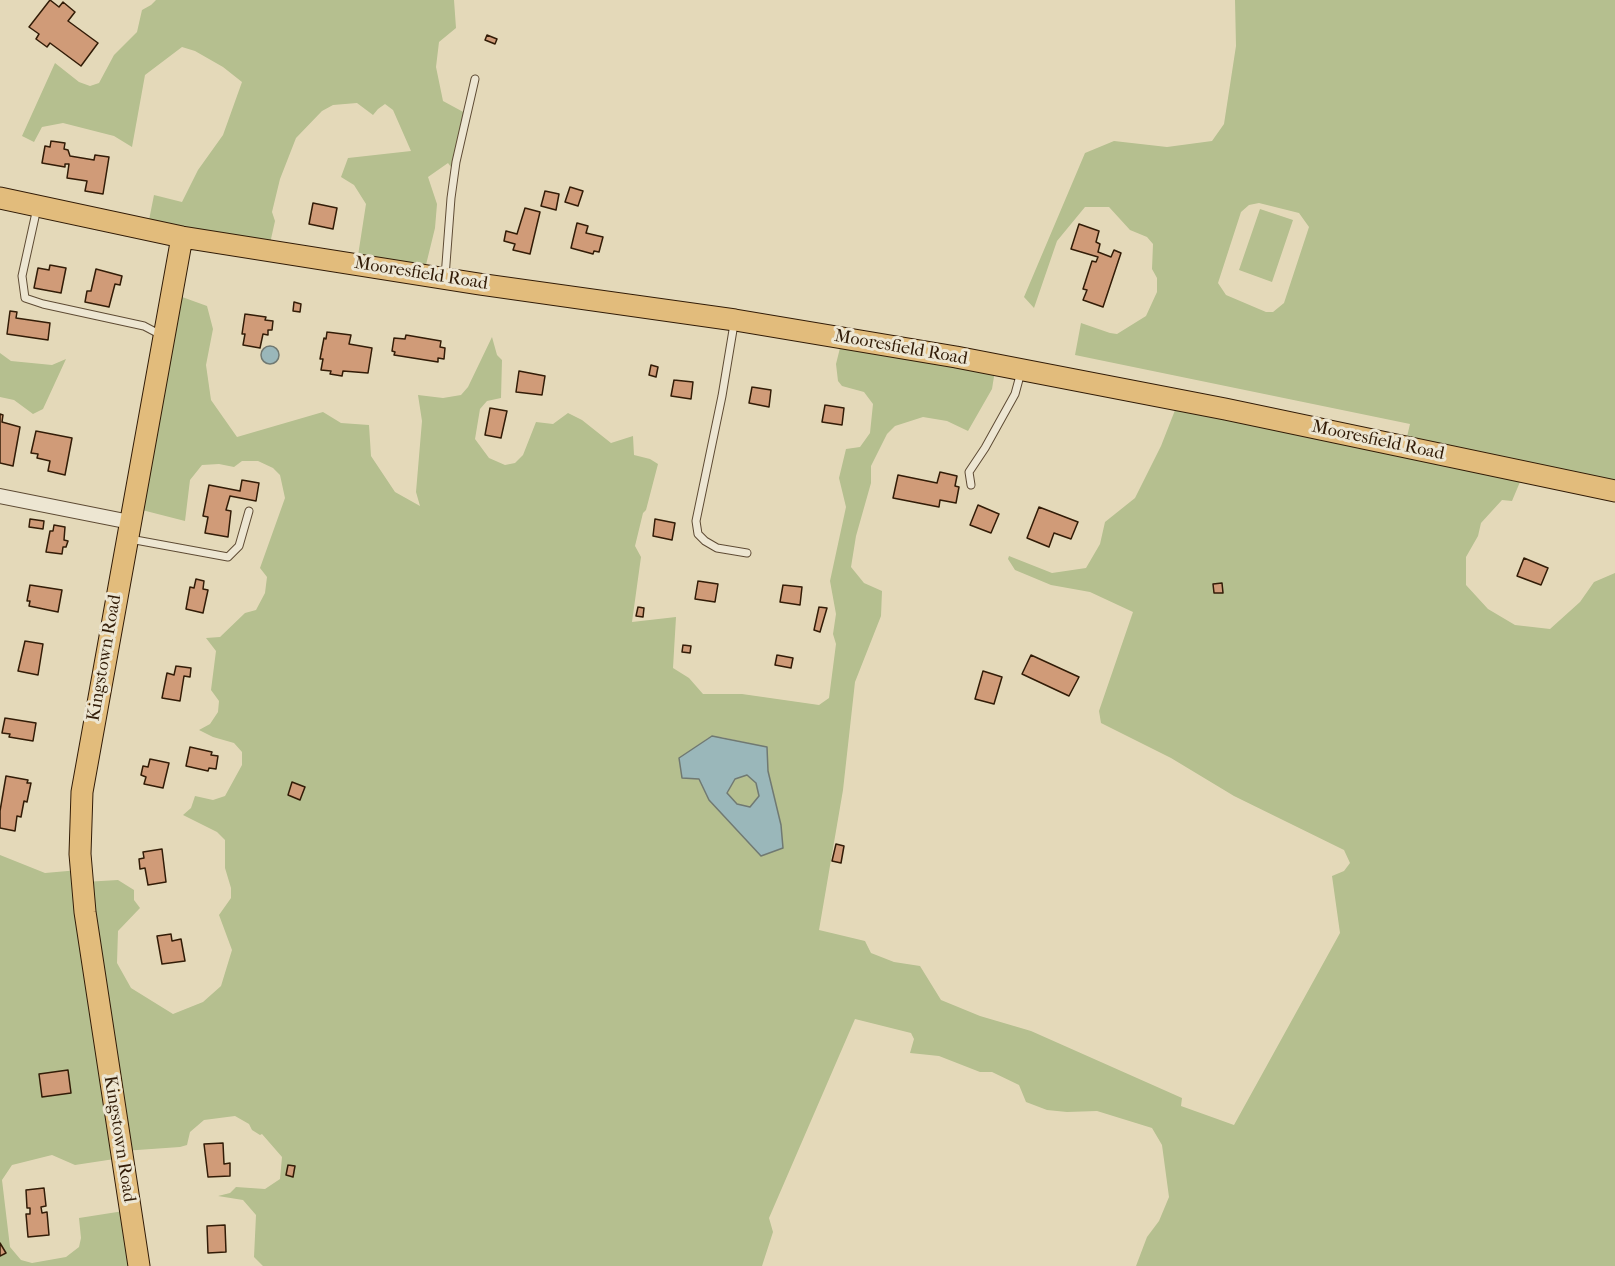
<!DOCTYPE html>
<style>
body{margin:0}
canvas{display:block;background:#e4d9b9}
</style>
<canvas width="1615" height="1266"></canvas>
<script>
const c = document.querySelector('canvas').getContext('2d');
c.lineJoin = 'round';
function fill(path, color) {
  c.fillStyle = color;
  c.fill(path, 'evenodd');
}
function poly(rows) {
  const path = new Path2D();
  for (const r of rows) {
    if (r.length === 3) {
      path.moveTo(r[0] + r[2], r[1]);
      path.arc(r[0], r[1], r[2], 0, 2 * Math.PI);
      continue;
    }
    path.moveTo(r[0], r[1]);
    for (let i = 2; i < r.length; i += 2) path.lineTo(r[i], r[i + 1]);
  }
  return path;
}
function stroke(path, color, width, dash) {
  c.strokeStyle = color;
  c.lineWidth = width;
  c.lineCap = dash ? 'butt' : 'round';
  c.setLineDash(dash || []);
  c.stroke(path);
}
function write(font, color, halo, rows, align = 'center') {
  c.font = font + ' "IM FELL French Canon",serif';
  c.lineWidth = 6;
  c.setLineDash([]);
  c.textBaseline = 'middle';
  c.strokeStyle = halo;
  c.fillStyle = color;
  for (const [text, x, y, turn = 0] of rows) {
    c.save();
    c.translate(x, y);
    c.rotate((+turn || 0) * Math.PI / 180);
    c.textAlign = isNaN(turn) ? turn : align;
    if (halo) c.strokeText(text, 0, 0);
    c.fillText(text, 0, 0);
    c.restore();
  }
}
const green = poly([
 [156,0,454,0,456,28,439,42,436,67,443,101,467,114,466,129,451,167,448,163,428,177,437,204,435,228,424,273,357,262,366,204,354,185,341,177,348,158,411,151,393,110,385,104,378,109,373,115,357,103,333,105,322,111,296,138,280,179,272,212,275,221,269,248,148,225,154,195,182,202,198,170,223,135,242,82,223,67,195,51,182,47,145,75,132,147,114,136,63,123,42,127,34,142,22,136,55,63,79,82,90,86,99,83,114,55,137,32,142,10,151,5],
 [1235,0,1615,0,1615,490,1525,470,1512,501,1502,500,1481,523,1478,536,1466,557,1466,585,1488,609,1515,625,1550,629,1580,602,1594,582,1615,573,1615,1266,1136,1266,1147,1237,1159,1221,1169,1197,1162,1145,1152,1128,1097,1111,1067,1112,1047,1110,1026,1102,1019,1085,992,1072,980,1072,939,1056,910,1053,914,1039,911,1033,855,1019,769,1218,773,1232,762,1266,263,1266,254,1257,256,1215,243,1200,218,1196,230,1193,236,1187,265,1189,280,1179,282,1157,262,1134,260,1135,252,1130,249,1124,235,1116,204,1120,190,1132,187,1145,180,1147,123,1151,121,1158,75,1165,52,1155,12,1165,2,1180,10,1247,21,1260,32,1263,66,1257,79,1247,81,1238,79,1218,130,1210,140,1266,0,1266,0,855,45,873,79,870,84,882,118,880,134,890,134,900,140,908,118,931,117,963,131,988,173,1014,203,1002,221,986,232,950,219,915,231,898,231,888,225,868,225,840,217,832,183,815,191,808,195,796,213,800,225,796,242,765,242,752,234,743,213,737,199,730,210,724,218,712,219,701,211,690,216,651,206,638,220,637,245,613,256,610,265,593,267,577,260,568,285,498,280,475,273,468,258,461,242,461,234,467,219,464,202,465,190,480,185,521,142,510,171,293,207,306,213,329,206,365,211,400,237,437,323,412,341,423,369,425,371,456,395,492,420,506,416,492,422,421,418,395,443,398,461,395,468,387,492,337,497,355,502,360,501,398,487,401,480,409,475,439,489,458,505,465,515,463,523,455,536,422,553,424,568,413,582,420,611,443,633,436,634,455,650,459,658,464,646,510,643,513,635,546,641,557,632,622,676,617,673,668,689,678,703,694,742,694,819,705,829,698,836,644,833,634,836,614,830,581,846,507,839,478,846,449,860,447,870,433,873,404,864,392,842,386,838,381,836,364,842,340,996,364,992,389,968,431,947,421,923,417,895,426,887,434,871,466,871,483,856,536,851,567,864,583,882,591,881,616,855,682,843,790,819,930,865,941,871,953,894,962,920,966,941,1000,980,1016,1031,1031,1182,1098,1181,1106,1234,1125,1340,933,1332,876,1344,871,1350,863,1344,850,1234,796,1171,758,1101,723,1099,711,1133,612,1090,592,1051,585,1015,570,1008,559,1009,556,1052,573,1086,568,1100,544,1105,522,1135,498,1161,446,1179,400,1406,441,1410,424,1075,355,1081,323,1110,333,1117,334,1146,316,1157,292,1157,278,1152,269,1153,244,1147,237,1130,230,1109,207,1085,207,1057,241,1034,308,1024,297,1085,153,1114,141,1167,147,1212,141,1224,124,1236,46],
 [1259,203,1299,213,1309,227,1284,303,1273,312,1266,312,1226,295,1218,283,1241,212,1249,205],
 [721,737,766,747,768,771,781,825,761,856,709,800,699,779,680,759,708,738],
 [1260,209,1293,220,1272,282,1239,270],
 [0,353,11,361,52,365,66,359,43,409,33,414,14,400,0,397],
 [747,775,756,783,759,796,750,807,737,804,727,794,735,779]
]);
const water = poly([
 [270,355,9],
 [712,736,767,747,768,771,781,825,783,848,761,856,709,800,699,779,682,778,679,758,712,736],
 [747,775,756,783,759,796,750,807,737,804,727,793,735,779,747,775]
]);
const building = poly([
 [50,0,59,7,63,2,75,12,68,21,98,43,81,66,50,43,47,47,36,39,39,34,29,27,50,0],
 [487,35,497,39,495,44,485,40,487,35],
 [51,141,65,143,64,149,68,150,70,156,94,160,95,155,109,157,103,194,85,191,87,181,67,178,69,164,65,164,65,167,42,163,45,146,50,147,51,141],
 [570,187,583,191,578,206,565,202,570,187],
 [545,191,559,194,556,210,541,206,545,191],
 [313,203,337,208,333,229,309,224,313,203],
 [525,208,540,212,530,254,513,250,515,244,504,241,506,231,517,234,525,208],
 [577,223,588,226,586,233,603,237,599,252,594,251,593,254,571,248,577,223],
 [1079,224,1099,231,1096,242,1100,244,1098,252,1111,257,1114,250,1121,253,1103,307,1083,300,1087,290,1083,289,1092,261,1096,262,1098,257,1071,249,1079,224],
 [50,265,66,268,61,293,34,288,38,268,49,270,50,265],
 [96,269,122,276,120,285,115,284,109,307,85,302,87,291,91,291,96,269],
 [294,302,301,304,300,312,293,311,294,302],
 [10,311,17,312,16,318,50,323,48,340,7,334,10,311],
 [245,314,266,317,265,320,273,321,272,330,268,330,268,335,263,334,260,348,243,345,245,334,242,334,245,314],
 [327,332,351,335,349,344,372,348,368,373,343,371,342,376,330,374,331,371,321,370,323,359,320,359,324,338,326,339,327,332],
 [406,335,441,341,440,347,445,348,444,359,438,358,438,362,394,355,395,352,392,351,394,338,405,339,406,335],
 [651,365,658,367,656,377,649,375,651,365],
 [519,371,545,376,542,395,516,392,519,371],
 [674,380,693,382,691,399,671,396,674,380],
 [752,387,771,390,769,407,749,403,752,387],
 [825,405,844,408,842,425,822,422,825,405],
 [490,408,507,411,501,438,485,435,490,408],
 [0,414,3,415,2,422,20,427,13,466,0,463,0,414],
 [36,431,72,438,65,475,48,471,50,461,37,458,38,454,31,453,36,431],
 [940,472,957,476,955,486,959,487,956,503,940,500,939,507,893,498,898,475,937,483,940,472],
 [242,480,259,483,256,501,230,496,226,510,231,511,228,537,205,533,208,517,203,516,209,485,240,491,242,480],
 [978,505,999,514,991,533,970,525,978,505],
 [1039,507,1078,522,1071,539,1054,533,1049,547,1027,538,1039,507],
 [30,519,44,521,43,529,29,527,30,519],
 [655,519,675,523,672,540,653,536,655,519],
 [54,525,65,527,64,540,68,541,66,547,63,547,62,554,46,552,50,531,53,531,54,525],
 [1524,558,1548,568,1541,585,1517,576,1524,558],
 [196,579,204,581,203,589,208,590,203,613,186,609,190,587,194,588,196,579],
 [698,581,718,584,715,602,695,599,698,581],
 [1222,583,1223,593,1214,593,1213,584,1222,583],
 [30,585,62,590,58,612,29,606,30,601,27,601,30,585],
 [783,585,802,587,800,605,780,602,783,585],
 [638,607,644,608,643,617,636,616,638,607],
 [819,607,827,608,820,632,814,630,819,607],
 [25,641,43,644,38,675,18,671,25,641],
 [683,645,691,646,690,653,682,652,683,645],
 [777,655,793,658,791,668,775,665,777,655],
 [1031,655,1079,677,1069,696,1022,674,1031,655],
 [176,666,191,668,190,677,184,676,180,701,162,698,167,673,174,675,176,666],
 [983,671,1002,677,994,704,975,699,983,671],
 [5,718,36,723,33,741,9,737,10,734,2,733,5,718],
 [190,747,212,752,211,755,218,756,216,769,209,768,208,771,186,766,190,747],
 [150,759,169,763,163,788,144,784,146,777,141,775,143,766,148,767,150,759],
 [6,776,28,780,27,783,31,783,27,802,24,801,21,817,17,816,15,831,0,828,0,811,6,776],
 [292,782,305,787,300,800,288,795,292,782],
 [836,844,844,846,841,863,832,861,836,844],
 [162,849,166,882,148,885,145,868,140,869,139,859,144,858,143,852,162,849],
 [171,934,172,941,181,939,185,961,162,964,157,936,171,934],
 [68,1070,71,1093,42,1097,39,1074,68,1070],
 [223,1143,224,1164,230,1163,230,1176,208,1177,204,1144,223,1143],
 [288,1165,295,1166,293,1177,286,1175,288,1165],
 [44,1188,46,1206,41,1207,42,1213,47,1212,49,1235,28,1237,26,1214,30,1214,30,1208,27,1208,26,1190,44,1188],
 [225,1225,226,1252,208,1253,207,1226,225,1225],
 [0,1243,6,1253,0,1256,0,1243]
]);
const service = poly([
 [37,208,22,276,25,298,43,304,144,326,163,336],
 [445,277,451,198,456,162,475,79],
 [734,324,722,396,696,521,698,534,705,541,717,548,747,553],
 [971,485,969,472,985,448,1015,394,1021,372],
 [130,539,228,557,239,546,249,511]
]);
const minor = poly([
 [0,496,130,522]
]);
const primary = poly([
 [0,198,182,237,479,284,735,320,956,357,1225,409,1615,491],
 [139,1266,85,912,80,854,82,792,182,237]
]);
const streetNames = [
 ["Mooresfield Road",421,274,9],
 ["Mooresfield Road",901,348,10],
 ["Mooresfield Road",1378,441,12],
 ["Kingstown Road",105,658,-80],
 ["Kingstown Road",119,1139,81]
];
fill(green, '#b5bf8f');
fill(water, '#9ab7ba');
stroke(water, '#707972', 1.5);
fill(building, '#d09b78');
stroke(building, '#321c07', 1.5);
stroke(service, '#5e4b34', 9);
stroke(minor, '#5e4b34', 16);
stroke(primary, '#321c07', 23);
stroke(service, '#ede6d2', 7);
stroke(minor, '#ede6d2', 14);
stroke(primary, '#e2bc7c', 21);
write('18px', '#321c07', '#ede6d2', streetNames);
</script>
